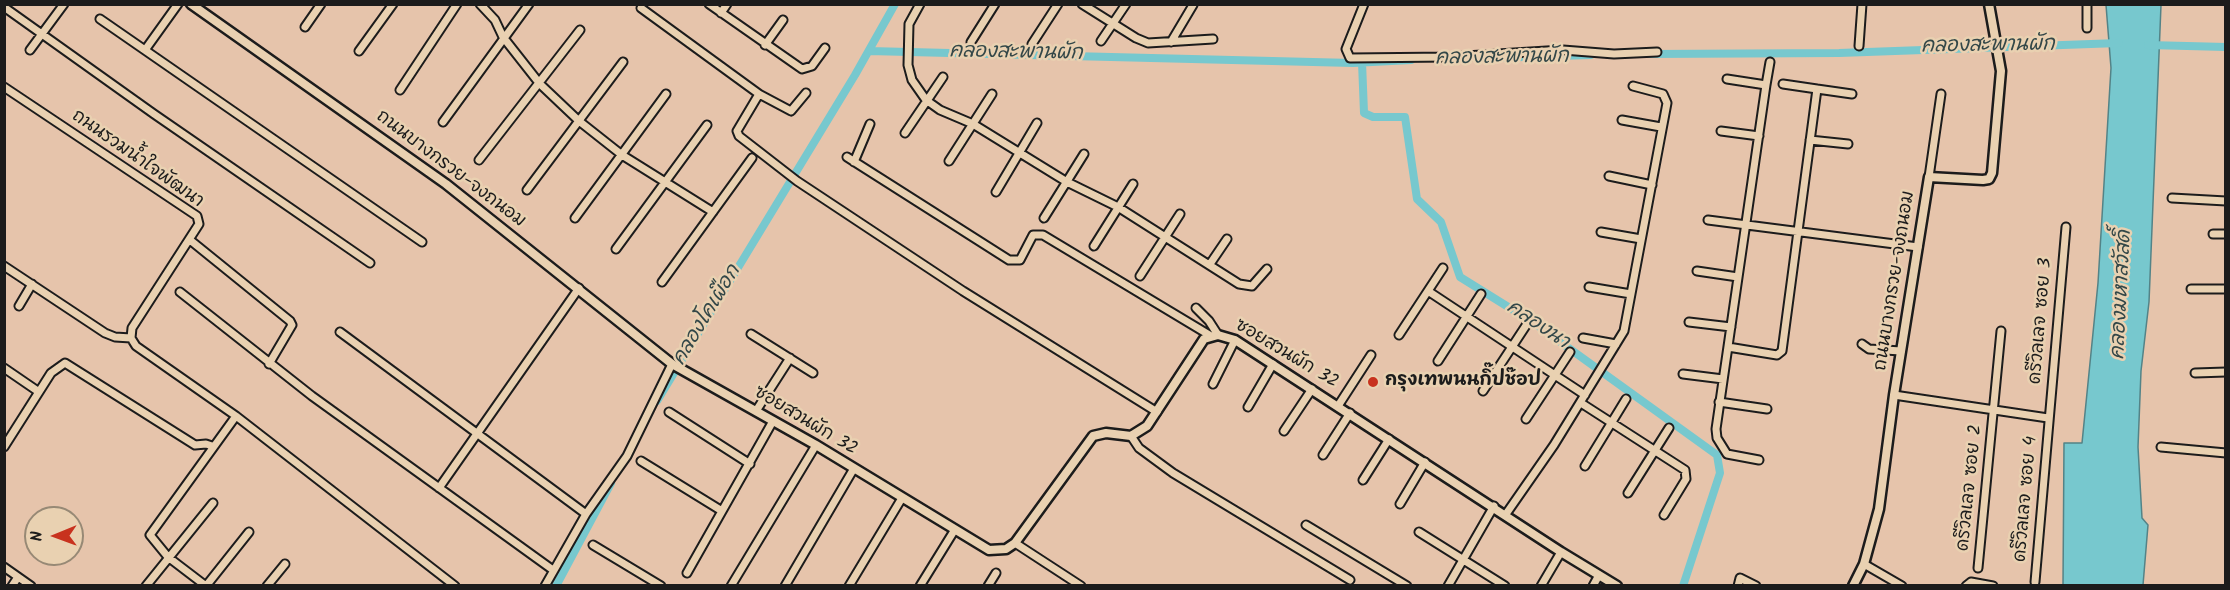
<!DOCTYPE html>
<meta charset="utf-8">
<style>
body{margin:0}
#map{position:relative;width:2230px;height:590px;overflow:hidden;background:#e6c4ab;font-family:Kalam,sans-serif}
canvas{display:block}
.frame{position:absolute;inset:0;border:6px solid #1c1c1c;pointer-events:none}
.north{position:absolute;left:24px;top:506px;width:60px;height:60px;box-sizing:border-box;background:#e9d1b1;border:2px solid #978975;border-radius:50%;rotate:269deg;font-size:16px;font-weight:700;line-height:24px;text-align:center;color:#1c1c1c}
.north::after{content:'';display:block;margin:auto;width:21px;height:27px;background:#c8321e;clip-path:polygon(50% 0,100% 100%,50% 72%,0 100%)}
</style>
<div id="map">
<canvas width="2230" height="590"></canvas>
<div class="frame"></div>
<div class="north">N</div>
</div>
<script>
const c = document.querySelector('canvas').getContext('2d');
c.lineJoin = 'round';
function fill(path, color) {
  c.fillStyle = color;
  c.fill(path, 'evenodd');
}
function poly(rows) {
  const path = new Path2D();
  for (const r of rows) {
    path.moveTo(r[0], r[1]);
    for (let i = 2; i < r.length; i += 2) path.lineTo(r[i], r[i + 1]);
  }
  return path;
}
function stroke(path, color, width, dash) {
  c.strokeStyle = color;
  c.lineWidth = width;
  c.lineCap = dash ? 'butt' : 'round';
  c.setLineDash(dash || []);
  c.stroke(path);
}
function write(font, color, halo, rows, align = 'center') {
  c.font = font + ' Kalam,"Playpen Sans Thai",sans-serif';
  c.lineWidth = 5;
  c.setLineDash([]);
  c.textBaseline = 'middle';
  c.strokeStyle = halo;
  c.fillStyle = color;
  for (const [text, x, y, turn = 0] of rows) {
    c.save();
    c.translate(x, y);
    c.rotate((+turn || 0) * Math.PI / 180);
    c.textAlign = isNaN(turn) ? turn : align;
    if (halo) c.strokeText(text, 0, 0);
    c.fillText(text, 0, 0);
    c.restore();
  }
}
const water = poly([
 [2106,5,2161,5,2149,302,2141,371,2138,447,2142,518,2148,525,2143,585,2063,585,2064,443,2082,443,2098,283,2111,68,2106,5]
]);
const canal = poly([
 [2148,45,2226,47],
 [869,51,1353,63,1411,60],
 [1649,54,1839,53,2119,43],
 [1490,58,1591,55],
 [1362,62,1364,113,1373,117,1405,117,1417,199,1441,222,1460,277,1534,323,1717,455,1720,473,1683,586],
 [657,401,855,75,895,4],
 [556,586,611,483]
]);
const minor = poly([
 [480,4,495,20,503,37,540,84,579,121,622,155,713,212],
 [709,4,802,69,812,66,825,48],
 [920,4,909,24,908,65,912,80,926,100,940,110,973,124,1067,182,1118,207,1239,284,1252,286,1267,269],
 [1082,4,1136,38,1148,43,1213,39],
 [1364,4,1346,49,1350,58,1449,57,1563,50,1614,54,1657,52],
 [4,7,154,114,370,263],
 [641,8,759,94,737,131,739,136,797,181,963,291,1157,412],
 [721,13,727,4],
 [100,19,422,242],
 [305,27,321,4],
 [2087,28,2087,4],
 [1101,41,1126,4],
 [971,42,995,4],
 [1171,42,1193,5],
 [1032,44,1058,4],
 [765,45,783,20],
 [1859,46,1862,4],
 [30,50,64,4],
 [145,50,178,4],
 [359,51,393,4],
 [1727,79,1766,85,1716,429,1717,438,1727,454,1759,460],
 [1783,84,1817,89],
 [1766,85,1770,62],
 [4,87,197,216,199,224,132,328,131,338],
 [400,90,457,4],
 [759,94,791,111,806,93],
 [1622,120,1661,127],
 [443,122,529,4],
 [1721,131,1759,136],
 [905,133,943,77],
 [1810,140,1848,144],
 [847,157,1009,260,1020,260,1033,235,1043,235,1211,336],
 [479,160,580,30],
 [949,161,992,94],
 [854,162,870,124],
 [1609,176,1652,185],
 [1929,177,1941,94],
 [527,190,623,62],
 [996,192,1037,123],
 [2172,198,2226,201],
 [575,218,666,94],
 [1044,218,1084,154],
 [1708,220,1918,247],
 [1601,232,1641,239],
 [2213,234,2226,234],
 [190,240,290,321,292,325,269,364],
 [1094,246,1133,184],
 [616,249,707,125],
 [1210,264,1227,239],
 [4,266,105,333,115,337,131,338,136,346,236,416,455,586],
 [1697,271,1738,277],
 [1140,276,1180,214],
 [662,282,752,158],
 [1589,287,1631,294],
 [2191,289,2226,289],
 [1428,291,1585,395],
 [180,292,312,396,553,570],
 [19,306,32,284],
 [1196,308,1209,321,1218,335],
 [1689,322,1731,327],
 [340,332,586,514],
 [751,334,813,373],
 [1399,335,1443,268],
 [1583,338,1616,344],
 [1862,344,1869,349,1901,351],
 [1728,347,1777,355,1782,351,1817,89,1852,94],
 [1438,361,1481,294],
 [4,368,39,392],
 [2195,373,2226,372],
 [1683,374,1723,379],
 [1213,384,1235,340],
 [1483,391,1527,324],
 [1894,395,2048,418],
 [1719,402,1767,409],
 [1581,403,1685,470,1686,479,1664,515],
 [1338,406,1371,355],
 [1248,407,1273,364],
 [756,411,790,358],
 [669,412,750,464],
 [236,416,150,535,168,557,206,586,249,532],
 [1526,419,1570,352],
 [1284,431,1312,389],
 [1131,436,1139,448,1173,473,1350,580],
 [4,447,51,373,65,363,195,445,206,444,212,446],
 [2161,447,2226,453],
 [1323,455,1350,413],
 [641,461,722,511],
 [1585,466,1626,399],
 [1363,480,1389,439],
 [439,488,579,288],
 [1628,493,1669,428],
 [1400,504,1425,462],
 [1506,514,1554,445,1624,331,1667,103,1663,94,1633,86],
 [1306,525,1407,586],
 [1419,532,1505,586],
 [1015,543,1081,586],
 [593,545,661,586],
 [1864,564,1902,586],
 [4,567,31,586],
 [1978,568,2001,331],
 [687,573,773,421],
 [2035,582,2066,227],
 [12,586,18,577],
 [146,586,213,503],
 [267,586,285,564],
 [545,586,586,514,627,456,672,364],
 [731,586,816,445],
 [785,586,853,470],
 [849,586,902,498],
 [920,586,954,531],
 [988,586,996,573],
 [1448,586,1494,506],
 [1541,586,1561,552],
 [1593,586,1599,575],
 [1738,586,1740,578,1756,586],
 [1966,586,1971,582,1993,586]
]);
const tertiary = poly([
 [191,4,446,184,672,364,816,445,989,550,1006,549,1015,543,1093,436,1106,433,1131,436,1147,426,1204,339,1218,335,1235,340,1561,552,1617,586],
 [1853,586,1864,564,1879,509,1894,395,1929,177,1983,180,1989,179,1992,173,2001,71,1989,4]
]);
const markers = [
 [1373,382,6,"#c8321e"]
];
const streetNames = [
 ["ถนนรวมน้ำใจพัฒนา",137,160,35],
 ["ถนนบางกรวย-จงถนอม",450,170,37],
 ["ถนนบางกรวย-จงถนอม",1896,281,-81],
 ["ดรีวิลเลจ ซอย 3",2042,321,-85],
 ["ซอยสวนผัก 32",1286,355,31],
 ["ซอยสวนผัก 32",805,422,31],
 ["ดรีวิลเลจ ซอย 2",1971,488,-84],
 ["ดรีวิลเลจ ซอย 4",2027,499,-85]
];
const poiNames = [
 ["กรุงเทพนนกิ๊ปช๊อป",1385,382]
];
const waterNames = [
 ["คลองสะพานผัก",1988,47,-1],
 ["คลองสะพานผัก",1016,54,1],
 ["คลองสะพานผัก",1502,59,-1],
 ["คลองมหาสวัสดิ์",2123,295,-87],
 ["คลองโคเผือก",708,316,-59],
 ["คลองนา",1537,326,34]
];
fill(water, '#77c8ce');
stroke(water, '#538387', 1.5);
stroke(canal, '#77c8ce', 8);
stroke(minor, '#1c1c1c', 11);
stroke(tertiary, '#1c1c1c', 13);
stroke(minor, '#e9d1b1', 7);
stroke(tertiary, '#e9d1b1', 8);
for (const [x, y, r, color] of markers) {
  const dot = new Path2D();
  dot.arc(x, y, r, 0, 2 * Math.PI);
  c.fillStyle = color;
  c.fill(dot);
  stroke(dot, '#e9d1b1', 2);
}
write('18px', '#1c1c1c', '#e9d1b1', streetNames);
write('bold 18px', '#1c1c1c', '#e9d1b1', poiNames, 'left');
write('italic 20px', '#334748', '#e9d1b1', waterNames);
</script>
